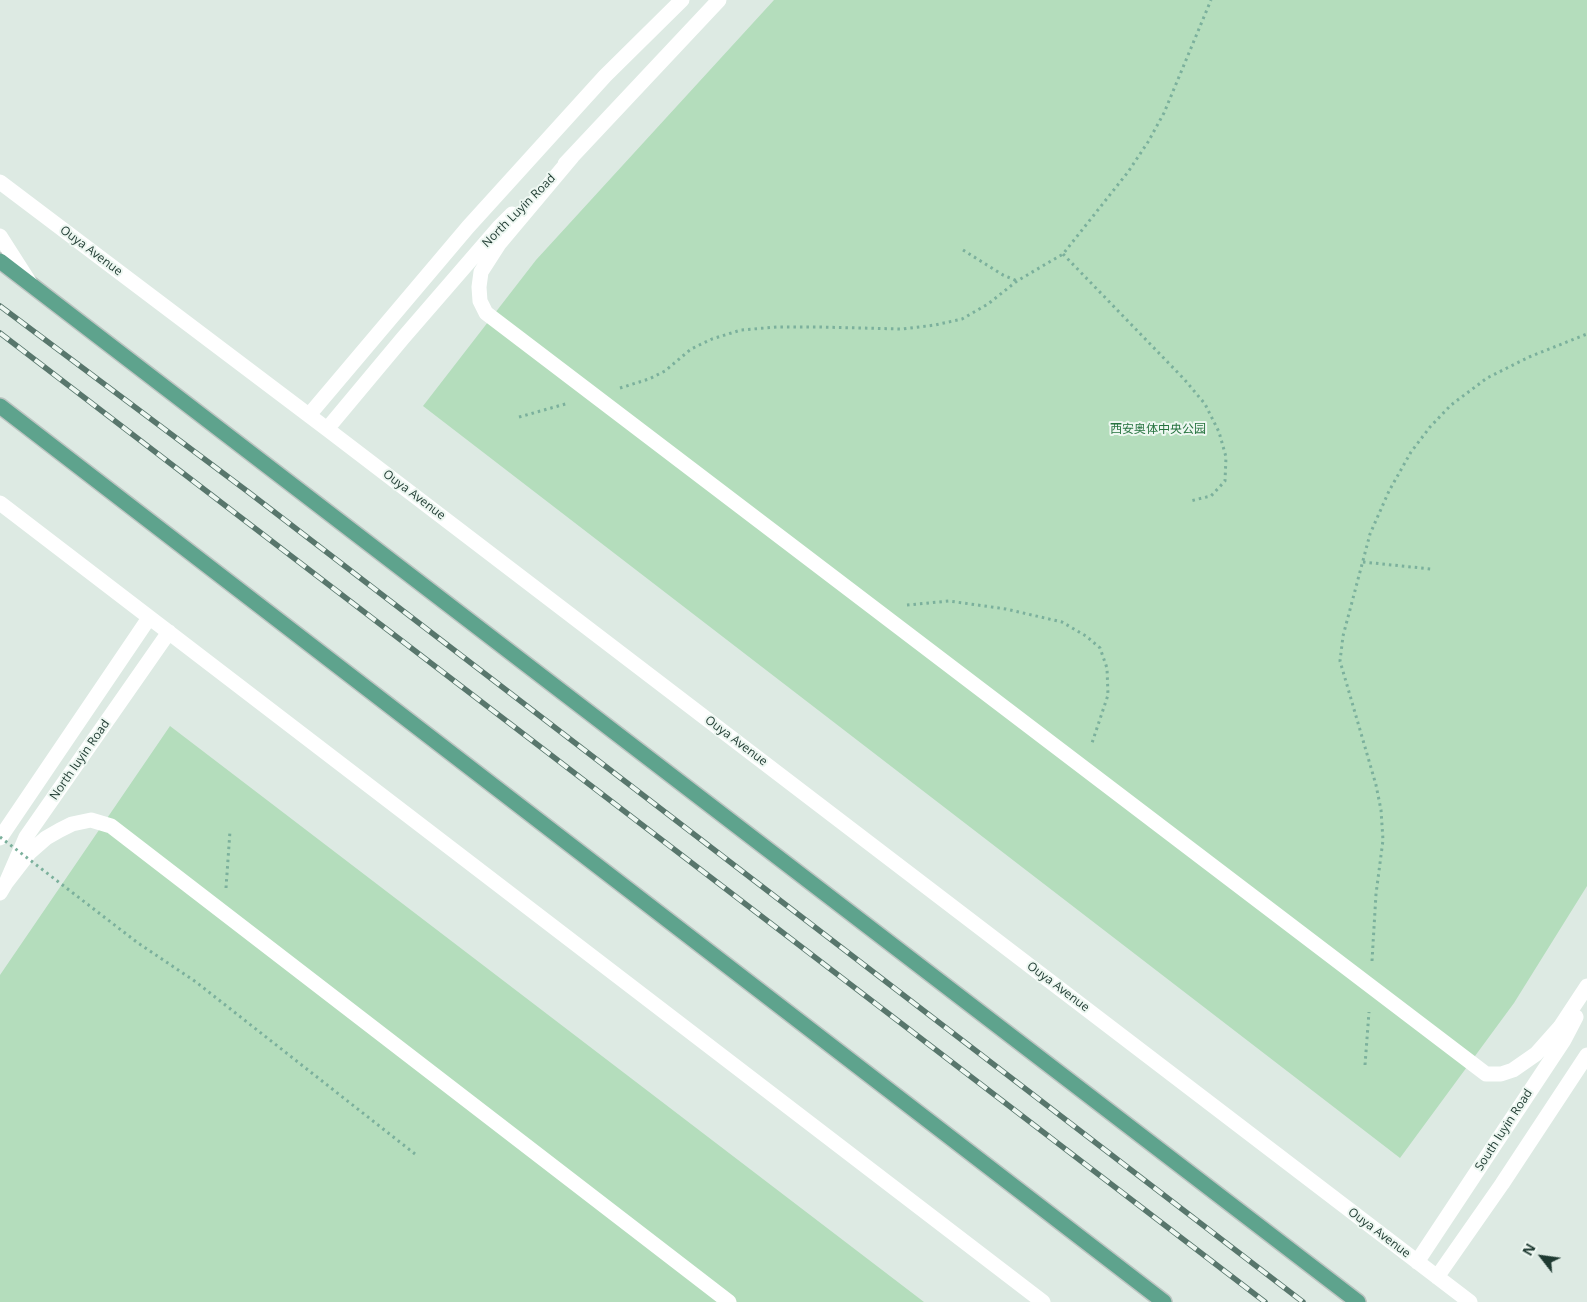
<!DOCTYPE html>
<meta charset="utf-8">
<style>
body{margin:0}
#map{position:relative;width:1587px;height:1302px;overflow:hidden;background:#ddeae3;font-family:"Open Sans",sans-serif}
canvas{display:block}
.north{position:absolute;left:1517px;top:1232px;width:50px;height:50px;-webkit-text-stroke:4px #edf7f1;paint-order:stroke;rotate:300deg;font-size:14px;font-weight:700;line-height:20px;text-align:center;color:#1e3a31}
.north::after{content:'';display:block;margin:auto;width:18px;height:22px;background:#1e3a31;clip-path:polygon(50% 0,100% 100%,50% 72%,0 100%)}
</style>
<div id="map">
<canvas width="1587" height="1302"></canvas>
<div class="north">N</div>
</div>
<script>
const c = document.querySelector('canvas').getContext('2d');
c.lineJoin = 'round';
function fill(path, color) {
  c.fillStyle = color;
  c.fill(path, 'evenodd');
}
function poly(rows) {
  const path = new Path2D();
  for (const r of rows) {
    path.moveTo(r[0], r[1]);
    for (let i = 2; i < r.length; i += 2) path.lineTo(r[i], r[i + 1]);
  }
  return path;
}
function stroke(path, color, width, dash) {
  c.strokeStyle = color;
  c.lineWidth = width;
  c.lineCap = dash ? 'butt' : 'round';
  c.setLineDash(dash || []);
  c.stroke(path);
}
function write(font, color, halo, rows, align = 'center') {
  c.font = font + ' "Open Sans","Noto Sans SC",sans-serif';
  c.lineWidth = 4;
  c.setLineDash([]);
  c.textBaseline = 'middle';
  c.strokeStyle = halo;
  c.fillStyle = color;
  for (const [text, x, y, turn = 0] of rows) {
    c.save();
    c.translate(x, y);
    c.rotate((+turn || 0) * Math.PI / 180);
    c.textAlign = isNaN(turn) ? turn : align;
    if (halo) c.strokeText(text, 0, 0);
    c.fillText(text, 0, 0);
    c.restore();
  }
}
const green = poly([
 [774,0,1587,0,1587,886,1514,1003,1400,1158,423,406,536,260],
 [170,726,924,1302,0,1302,0,975]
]);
const path = poly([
 [963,250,1003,275,1017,281],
 [1063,254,1184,379,1205,404,1219,432,1226,457,1225,481,1211,496,1190,501],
 [620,388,649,379,665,371,691,349,712,339,741,330,777,327,818,327,902,329,935,325,962,319,988,304,1017,281,1063,254,1128,172,1148,142,1164,113,1211,0],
 [519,417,569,403],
 [1363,562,1431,569],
 [907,605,949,601,1006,609,1062,622,1086,636,1100,648,1107,668,1108,695,1091,746],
 [226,888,230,831],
 [1372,961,1376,894,1383,840,1381,810,1376,785,1340,661,1343,636,1370,534,1389,491,1411,452,1430,427,1451,405,1487,378,1529,357,1587,334],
 [1365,1065,1369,1012]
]);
const tertiary = poly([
 [572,157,499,244,481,272,479,287,480,301,486,313,1486,1074,1501,1074,1513,1070,1536,1054,1560,1027,1587,986],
 [565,164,719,0],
 [0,182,327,429,1470,1302],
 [0,236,30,283],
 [309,415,468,227,605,76,682,0],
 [327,429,403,338,500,226,512,214],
 [0,503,1043,1302],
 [0,838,149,618],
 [6,883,30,852,46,838,60,830,72,824,91,820,111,826,729,1302],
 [0,893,6,883,26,837,169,632],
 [1417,1262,1564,1040,1576,1017],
 [1437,1277,1502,1184,1587,1055]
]);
const primary = poly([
 [0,261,1358,1302],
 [0,406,1164,1302]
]);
const rail = poly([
 [0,306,247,491,1303,1302],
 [0,333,1265,1302]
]);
const pathBridge = poly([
 [0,837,138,943,196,982,415,1154]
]);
const streetNames = [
 ["North Luyin Road",519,211,-45],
 ["Ouya Avenue",91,251,37],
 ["Ouya Avenue",414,495,37],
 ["Ouya Avenue",736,741,37],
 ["North luyin Road",80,760,-55],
 ["Ouya Avenue",1058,987,37],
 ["South luyin Road",1504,1130,-57],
 ["Ouya Avenue",1379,1233,37]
];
const parkNames = [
 ["西安奥体中央公园",1158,430]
];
fill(green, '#b4ddbc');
stroke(primary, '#bcc4c1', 18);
stroke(path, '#7bb09c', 3, [2.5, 4]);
stroke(tertiary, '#fff', 15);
stroke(primary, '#5ea38d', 15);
stroke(rail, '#58766c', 5.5);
stroke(rail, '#edf7f1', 4, [11]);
stroke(pathBridge, '#7bb09c', 3, [2.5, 4]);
write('12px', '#1e3a31', '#edf7f1', streetNames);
write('12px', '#26733f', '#edf7f1', parkNames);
</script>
